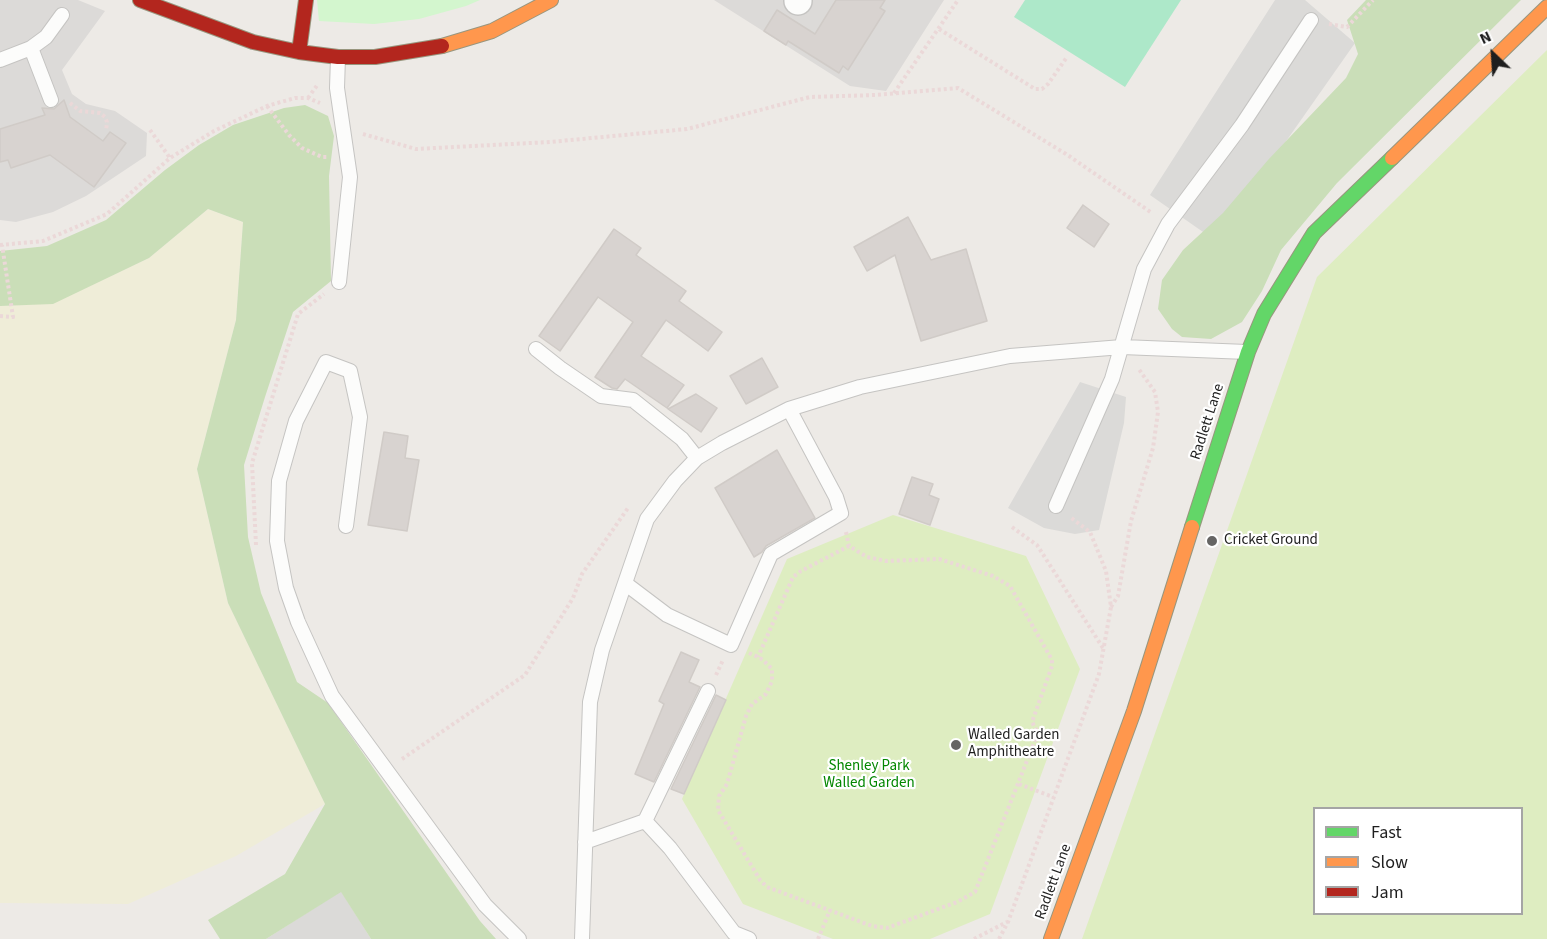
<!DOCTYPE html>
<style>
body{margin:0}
#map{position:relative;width:1547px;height:939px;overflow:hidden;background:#edeae6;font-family:"Source Sans 3",sans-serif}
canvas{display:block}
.legend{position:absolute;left:1313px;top:807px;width:210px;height:108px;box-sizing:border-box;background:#fff;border:2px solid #a5a5a5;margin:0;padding:8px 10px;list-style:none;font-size:18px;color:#1e1e1e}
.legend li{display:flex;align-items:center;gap:12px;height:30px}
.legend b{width:30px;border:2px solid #a5a5a5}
.north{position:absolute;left:1463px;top:24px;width:60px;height:60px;-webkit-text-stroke:4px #fff;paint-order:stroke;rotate:335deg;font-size:16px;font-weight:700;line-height:24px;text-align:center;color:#1e1e1e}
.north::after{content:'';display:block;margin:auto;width:21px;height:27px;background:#1e1e1e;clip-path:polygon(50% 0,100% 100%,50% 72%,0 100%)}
</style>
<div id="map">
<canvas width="1547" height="939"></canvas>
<ul class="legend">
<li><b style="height:8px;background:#63d668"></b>Fast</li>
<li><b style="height:8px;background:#ff974d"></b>Slow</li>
<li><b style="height:8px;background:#b3261e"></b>Jam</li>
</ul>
<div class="north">N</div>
</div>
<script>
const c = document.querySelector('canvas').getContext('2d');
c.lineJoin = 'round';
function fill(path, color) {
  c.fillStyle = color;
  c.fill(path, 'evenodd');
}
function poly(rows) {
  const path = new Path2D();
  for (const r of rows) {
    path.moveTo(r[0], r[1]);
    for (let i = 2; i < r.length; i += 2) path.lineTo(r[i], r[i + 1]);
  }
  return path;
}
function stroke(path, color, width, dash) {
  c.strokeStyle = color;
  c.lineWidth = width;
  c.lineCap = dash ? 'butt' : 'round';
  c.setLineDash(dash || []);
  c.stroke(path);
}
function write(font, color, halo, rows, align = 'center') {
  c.font = font + ' "Source Sans 3",sans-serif';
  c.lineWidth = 4.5;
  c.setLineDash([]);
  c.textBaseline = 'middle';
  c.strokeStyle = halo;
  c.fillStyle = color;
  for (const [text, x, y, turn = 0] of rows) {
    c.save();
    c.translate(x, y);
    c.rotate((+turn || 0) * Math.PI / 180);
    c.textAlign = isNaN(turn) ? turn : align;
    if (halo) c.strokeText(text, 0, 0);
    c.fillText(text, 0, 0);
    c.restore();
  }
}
const residential = poly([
 [0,0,78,0,105,11,62,70,72,94,86,104,115,111,147,133,146,156,86,196,53,212,16,222,0,220],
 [714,0,944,0,886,91,850,86]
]);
const religious = poly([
 [1275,0,1305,0,1355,43,1216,241,1150,195],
 [1080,382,1126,397,1124,423,1099,530,1075,534,1044,528,1008,508],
 [341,891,371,939,266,939]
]);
const farmland = poly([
 [208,209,243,222,236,320,197,469,228,603,325,804,236,856,128,904,0,903,0,306,53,303,149,258]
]);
const grass = poly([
 [1547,50,1547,939,1082,939,1317,277],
 [1522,808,1522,914,1314,914,1314,808],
 [893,515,1026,556,1080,669,990,914,930,939,833,939,743,904,682,799,787,559]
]);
const forest = poly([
 [1366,0,1521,0,1337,183,1281,250,1262,291,1242,322,1211,339,1182,337,1172,329,1158,309,1162,280,1183,250,1223,213,1268,160,1346,78,1358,54,1347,20],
 [305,105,328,116,334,136,329,176,331,281,293,312,265,397,244,465,248,537,261,593,297,682,328,703,480,921,496,939,371,939,341,892,266,939,220,939,208,920,285,874,325,804,228,603,197,469,236,320,243,222,208,209,149,258,53,304,0,306,0,251,47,246,106,220,165,170,199,145,233,125,284,108]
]);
const park = poly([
 [317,0,480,0,466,6,419,19,374,24,319,21]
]);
const pitch = poly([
 [1025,0,1181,0,1125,87,1014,17]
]);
const building = poly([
 [836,0,885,0,880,8,885,11,848,70,843,66,839,73,788,41,786,45,764,31,777,10,815,34,836,0],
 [64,100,70,117,103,141,110,132,126,143,94,187,50,155,11,168,8,160,0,162,0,129,45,115,42,108,54,109,64,100],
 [1083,205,1109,224,1094,247,1067,228,1083,205],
 [908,217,931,260,966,249,987,321,921,341,895,255,867,271,854,247,908,217],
 [614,229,641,248,636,255,686,291,679,301,722,332,708,351,666,320,641,356,684,385,667,408,625,379,617,389,612,388,595,377,633,322,598,297,560,351,539,336,614,229],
 [762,358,778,387,746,404,730,376,762,358],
 [696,394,717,408,701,432,668,409,696,394],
 [384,432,408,436,405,458,419,460,407,531,368,525,384,432],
 [777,450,815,518,766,546,762,552,754,557,715,488,777,450],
 [912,477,933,484,929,495,939,499,930,525,899,514,912,477],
 [681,652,699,660,689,682,700,687,654,782,635,774,664,704,659,701,681,652],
 [716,695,726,700,684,794,671,789,716,695]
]);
const path = poly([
 [1329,24,1347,27,1373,0],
 [939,29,1035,89,1042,89,1048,84,1067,57],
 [894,93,958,0],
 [308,98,318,84],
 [70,103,80,111,100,113,105,117,107,122,106,131],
 [267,106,289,135,302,148,322,157,328,157],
 [150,130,170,158],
 [363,134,416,149,550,142,687,129,810,97,876,95,958,88,1066,154,1152,213],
 [0,245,43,241,107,214,170,158,214,131,267,106,295,98,308,98,320,103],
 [0,316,13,317,2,245],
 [1012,527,1037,545,1103,648],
 [846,532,849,546],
 [256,545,252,463,298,314,324,294],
 [1111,607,1118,596,1131,521,1153,448,1158,412,1155,392,1138,368],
 [749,653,758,657,763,660,772,669,772,681,766,694,752,704,746,716,727,784,719,796,718,810,760,880,767,887,872,926,887,928,957,902,975,892,1038,733,1032,722,1052,666,1052,660,1010,586,993,576,939,559,886,561,867,557,849,546,801,571,793,577,758,657],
 [716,675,723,660],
 [402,759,525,675,573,598,582,574,628,508],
 [1019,784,1053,797],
 [818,939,830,910],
 [974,939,1007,922],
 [999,939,1008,922,1099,674,1111,607,1106,571,1090,532,1070,517]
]);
const lane = poly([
 [31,48,51,100],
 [338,57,337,88,350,177,339,282],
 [0,60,31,48,46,37,62,15],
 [536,349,560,368,601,396,633,400,682,439,697,458],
 [1056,506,1112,379,1144,269,1168,224,1242,125,1311,20],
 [346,526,360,417,350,371,326,362,296,421,279,481,277,541,286,588,298,622,332,696,485,905,519,939],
 [626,584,667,615,731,645,771,554,841,513,836,497,789,409],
 [645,821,708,691],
 [585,842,645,821,670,848,734,933,749,939],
 [582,939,590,702,602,650,647,519,675,481,697,458,722,443,789,409,860,387,1010,356,1122,347,1247,352]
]);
const street = poly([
 [798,1,798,0]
]);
const fast = poly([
 [1192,527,1248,352,1264,314,1314,233,1392,158]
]);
const slow = poly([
 [442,46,492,31,551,0],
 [1392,158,1547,7],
 [1051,939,1134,711,1192,527]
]);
const jam = poly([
 [140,0,253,42,299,52,338,57,375,57,442,46],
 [299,52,306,0]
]);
const markers = [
 [1212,541,6,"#666564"],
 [956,745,6,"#666564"]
];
const streetNames = [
 ["Radlett Lane",1208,422,-72],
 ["Radlett Lane",1054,882,-70]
];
const poiNames = [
 ["Cricket Ground",1224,541],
 ["Walled Garden",968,736],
 ["Amphitheatre",968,753]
];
const parkNames = [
 ["Shenley Park",869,767],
 ["Walled Garden",869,784]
];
fill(residential, '#dcdad8');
fill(religious, '#dbdad8');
fill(farmland, '#efedd8');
fill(grass, '#deedc1');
fill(forest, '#cadeb8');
fill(park, '#d3f6ce');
fill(pitch, '#ade8c9');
fill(building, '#d8d3d0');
stroke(building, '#d0cbc7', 1.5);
stroke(lane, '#c5c4c2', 16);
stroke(street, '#c5c4c2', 30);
stroke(fast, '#98967e', 16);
stroke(slow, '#98967e', 16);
stroke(jam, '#98967e', 16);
stroke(path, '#ebd8d8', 4, [3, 3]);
stroke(lane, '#fcfcfb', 14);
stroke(street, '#fcfcfb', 27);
stroke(fast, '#63d668', 14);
stroke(slow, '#ff974d', 14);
stroke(jam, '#b3261e', 14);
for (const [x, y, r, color] of markers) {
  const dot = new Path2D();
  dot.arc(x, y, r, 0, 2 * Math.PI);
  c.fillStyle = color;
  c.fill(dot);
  stroke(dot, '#fff', 2);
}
write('15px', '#1e1e1e', '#fff', streetNames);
write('15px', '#1e1e1e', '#fff', poiNames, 'left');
write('15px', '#038700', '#fff', parkNames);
</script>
